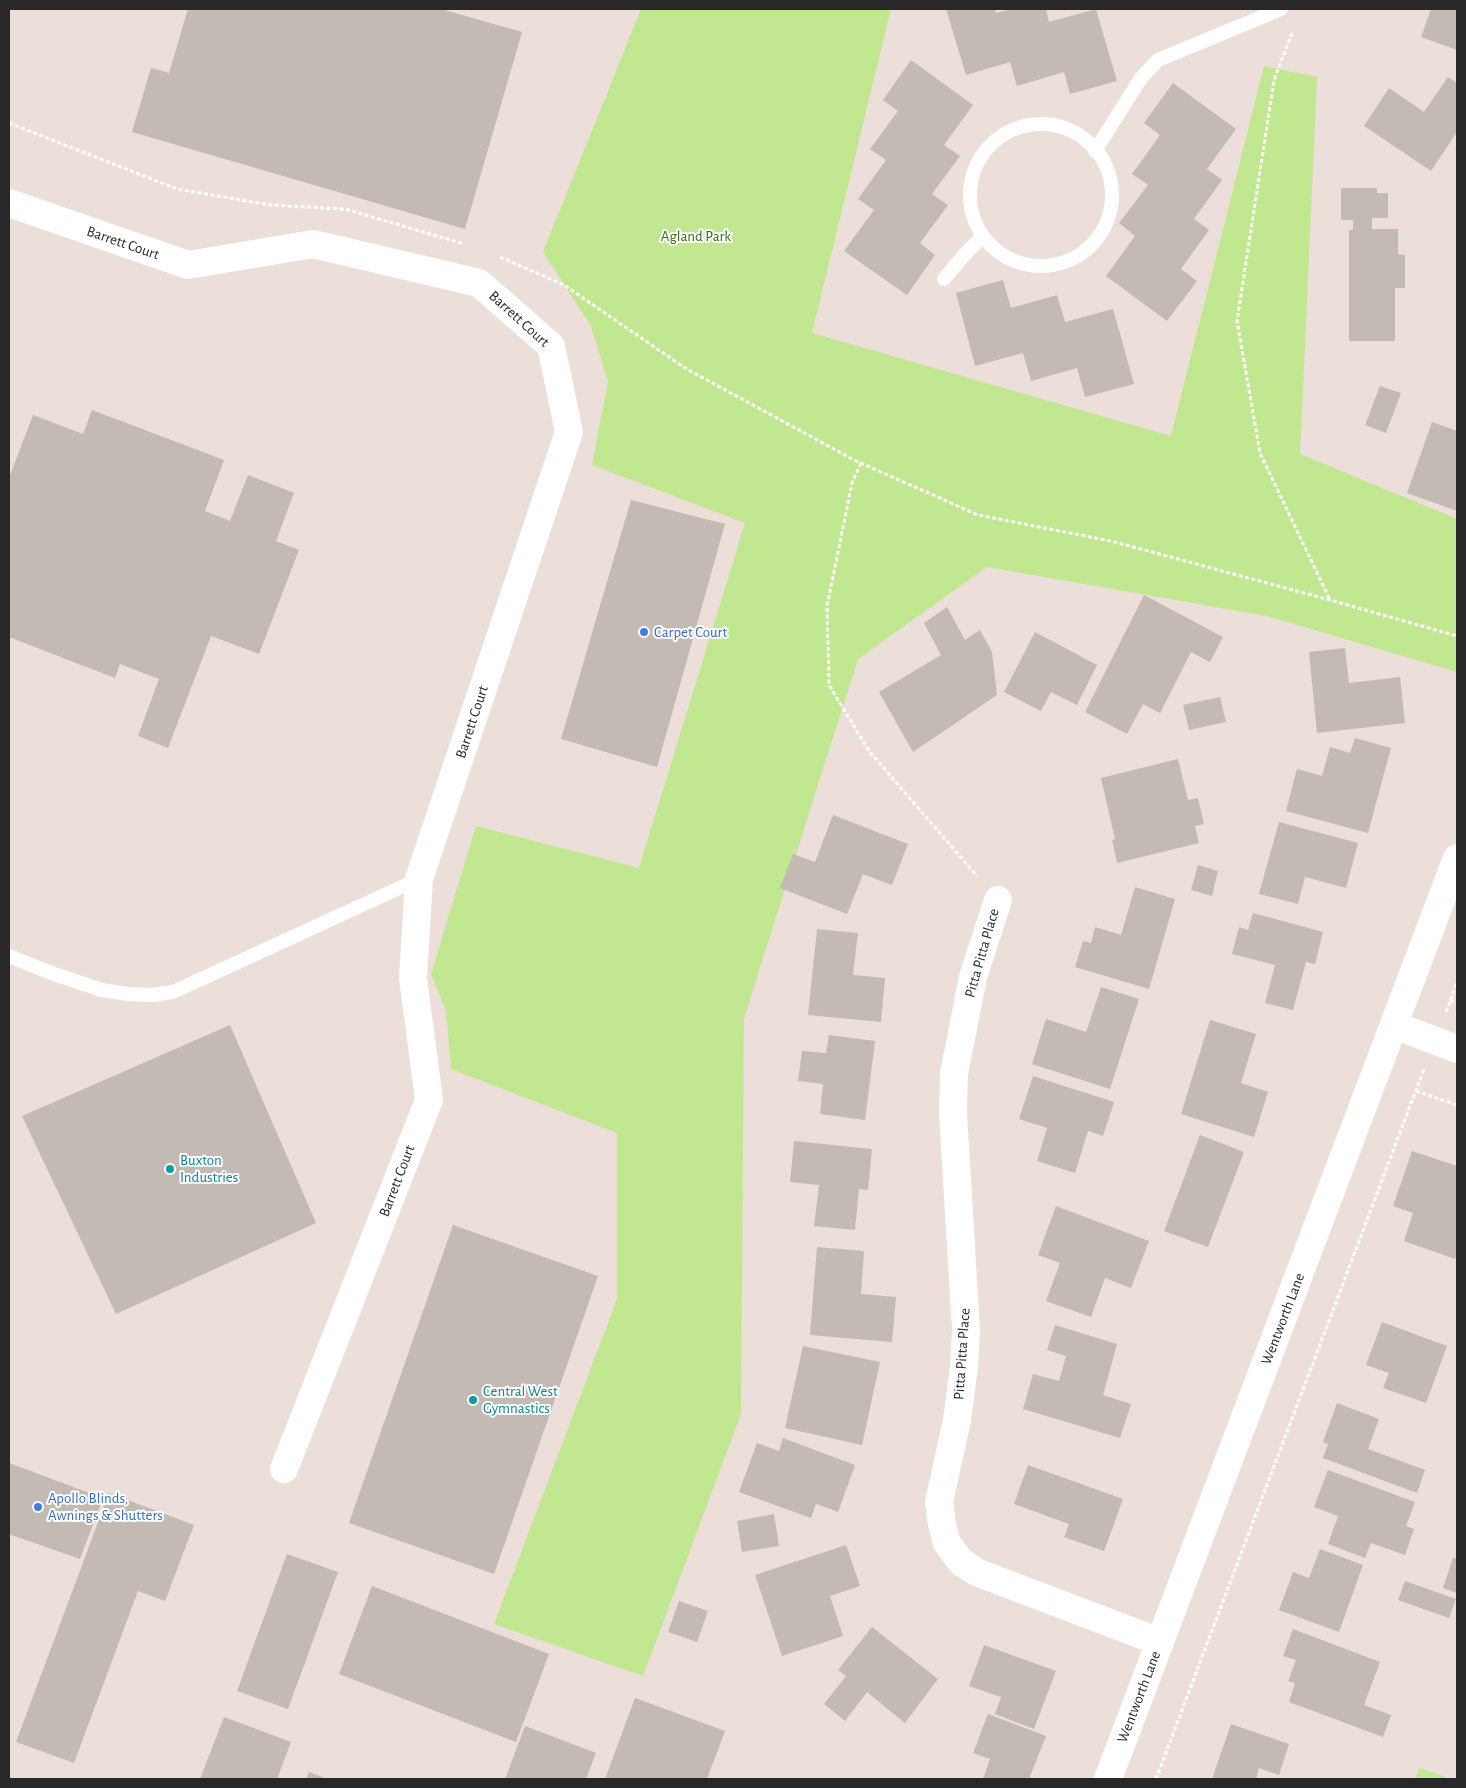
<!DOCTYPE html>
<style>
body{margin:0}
#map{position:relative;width:1466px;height:1788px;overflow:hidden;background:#ecded8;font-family:"Alegreya Sans",sans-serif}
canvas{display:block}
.frame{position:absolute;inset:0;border:10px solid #282828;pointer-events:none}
</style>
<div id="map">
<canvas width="1466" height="1788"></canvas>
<div class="frame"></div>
</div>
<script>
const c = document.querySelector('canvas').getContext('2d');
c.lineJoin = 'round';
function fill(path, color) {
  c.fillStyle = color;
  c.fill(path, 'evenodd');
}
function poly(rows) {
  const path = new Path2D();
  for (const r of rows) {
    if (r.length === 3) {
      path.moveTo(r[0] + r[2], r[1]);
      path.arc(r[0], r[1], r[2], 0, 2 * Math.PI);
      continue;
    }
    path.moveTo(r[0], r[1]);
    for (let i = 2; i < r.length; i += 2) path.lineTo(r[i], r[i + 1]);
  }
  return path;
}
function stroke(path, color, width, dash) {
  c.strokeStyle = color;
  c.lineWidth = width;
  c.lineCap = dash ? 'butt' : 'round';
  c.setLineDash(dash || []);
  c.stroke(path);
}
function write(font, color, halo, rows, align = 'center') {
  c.font = font + ' "Alegreya Sans",sans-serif';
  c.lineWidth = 4;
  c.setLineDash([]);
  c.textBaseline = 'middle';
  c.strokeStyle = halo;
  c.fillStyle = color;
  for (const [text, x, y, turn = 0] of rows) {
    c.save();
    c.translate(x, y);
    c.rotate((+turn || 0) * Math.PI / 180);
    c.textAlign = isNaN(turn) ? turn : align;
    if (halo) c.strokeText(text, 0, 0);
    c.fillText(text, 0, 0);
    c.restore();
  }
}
const green = poly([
 [641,9,891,9,812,333,1171,436,1264,66,1317,77,1300,454,1457,519,1457,672,1267,616,987,567,858,659,744,1018,741,1414,643,1676,494,1624,617,1299,617,1133,451,1069,446,1011,431,974,476,826,639,868,745,523,592,465,608,382,591,326,543,252],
 [1420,1768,1450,1779,1415,1779]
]);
const building = poly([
 [188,9,441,9,522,32,465,229,132,132,151,68,169,73],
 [946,9,995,9,996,13,1011,9,1046,9,1049,22,1096,9,1117,81,1070,94,1064,72,1017,86,1010,62,966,75],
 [1431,9,1457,9,1457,50,1421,37],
 [911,60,973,105,944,145,960,156,932,194,948,205,920,243,935,255,907,295,844,251,874,210,858,199,886,160,870,149,898,111,883,100],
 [1448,77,1457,83,1457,132,1431,171,1364,126,1389,88,1424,112],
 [1173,83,1236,129,1207,169,1222,180,1194,219,1209,230,1181,269,1197,281,1167,321,1106,276,1135,236,1119,223,1148,185,1132,174,1160,135,1144,123],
 [1341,188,1377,188,1377,193,1388,193,1388,218,1372,218,1372,229,1398,229,1398,254,1405,255,1405,288,1395,288,1395,341,1349,341,1349,230,1353,230,1353,220,1341,220],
 [1003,280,1011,308,1057,295,1065,322,1113,309,1134,384,1085,397,1077,368,1031,381,1023,353,975,366,956,293],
 [1380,386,1401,393,1386,433,1365,425],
 [92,410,224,460,205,511,230,521,248,475,294,493,276,541,299,550,259,654,211,636,168,748,138,736,159,679,120,664,115,678,9,637,9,478,33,415,83,434],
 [1432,422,1457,431,1457,511,1407,493],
 [631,500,725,524,657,767,561,739],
 [1144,595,1223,637,1210,662,1191,652,1160,713,1143,704,1127,734,1085,712],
 [947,607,965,640,980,630,992,652,997,695,913,752,879,692,941,655,924,623],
 [1035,632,1097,665,1077,705,1051,692,1041,711,1004,692],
 [1345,648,1349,683,1400,677,1405,723,1317,733,1309,652],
 [1220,697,1226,722,1189,730,1183,705],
 [1355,738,1391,748,1368,833,1286,811,1297,769,1322,776,1330,747,1350,753],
 [1178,759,1188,800,1198,798,1204,824,1195,826,1199,843,1117,863,1112,840,1115,839,1101,778],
 [833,815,908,844,892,885,863,874,847,914,780,888,793,854,815,862],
 [1279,822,1358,843,1346,888,1305,877,1298,904,1259,894],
 [1198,865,1218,871,1212,896,1191,890],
 [1135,887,1175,899,1149,989,1075,967,1083,941,1091,943,1095,927,1121,935],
 [1253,913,1323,932,1315,964,1306,962,1293,1010,1265,1003,1275,965,1232,954,1239,927,1248,930],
 [817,929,858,933,853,975,885,978,881,1022,808,1015],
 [1101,987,1139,999,1110,1089,1032,1064,1046,1019,1086,1032],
 [1210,1020,1256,1034,1241,1083,1268,1092,1254,1137,1181,1114],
 [230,1025,316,1223,116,1314,22,1116],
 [829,1035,875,1041,865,1120,820,1114,823,1084,798,1081,802,1051,826,1053],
 [1033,1076,1114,1102,1103,1136,1088,1131,1075,1173,1037,1161,1047,1128,1019,1119],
 [1200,1135,1244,1152,1208,1247,1164,1231],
 [794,1141,872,1149,868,1190,859,1189,855,1230,814,1226,819,1185,790,1182],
 [1412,1151,1457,1166,1457,1252,1455,1259,1404,1241,1413,1213,1393,1206],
 [1056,1206,1149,1241,1131,1288,1105,1278,1091,1317,1046,1301,1060,1263,1038,1255],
 [453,1225,598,1276,494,1574,349,1523],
 [817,1247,864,1251,861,1294,896,1297,892,1342,810,1335],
 [1382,1322,1447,1346,1426,1403,1383,1388,1389,1373,1366,1365],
 [1055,1325,1117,1344,1103,1395,1131,1404,1120,1438,1023,1409,1033,1374,1059,1381,1066,1356,1047,1350],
 [803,1346,880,1362,862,1445,785,1428],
 [1337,1403,1379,1419,1368,1449,1425,1470,1417,1493,1323,1458,1328,1444,1323,1442],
 [783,1438,855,1465,838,1512,816,1504,811,1518,739,1492,757,1443,779,1451],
 [9,1463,103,1498,80,1559,9,1534],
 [1028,1465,1123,1499,1104,1551,1064,1537,1069,1524,1014,1504],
 [1328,1470,1415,1502,1406,1526,1414,1529,1405,1555,1371,1543,1365,1558,1328,1544,1338,1516,1314,1507],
 [109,1493,194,1525,165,1601,138,1591,74,1763,16,1742],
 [774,1514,779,1546,742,1552,737,1521],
 [846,1545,860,1586,830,1596,843,1636,782,1656,755,1575],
 [1320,1549,1363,1565,1339,1632,1279,1610,1293,1572,1309,1578],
 [287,1554,338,1572,288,1709,237,1691],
 [1453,1558,1457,1559,1457,1593,1443,1588],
 [1405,1581,1456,1599,1449,1618,1398,1600],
 [372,1586,549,1654,516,1742,339,1674],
 [679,1601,708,1611,697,1642,668,1632],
 [872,1627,938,1679,905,1723,867,1692,845,1721,824,1704,846,1676,838,1670],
 [1293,1629,1380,1662,1364,1705,1391,1715,1383,1737,1289,1702,1295,1683,1288,1681,1296,1660,1283,1656],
 [984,1645,1056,1671,1034,1729,995,1714,1001,1697,969,1686],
 [635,1698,725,1731,707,1779,605,1779],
 [988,1714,1046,1736,1029,1779,983,1779,990,1759,973,1753],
 [224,1717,291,1742,277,1779,200,1779],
 [1231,1724,1289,1744,1279,1775,1259,1768,1256,1779,1212,1779],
 [525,1726,596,1753,586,1779,505,1779],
 [309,1772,327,1779,306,1779]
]);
const path = poly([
 [1292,33,1274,80,1237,321,1260,453,1330,600],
 [9,123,177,189,270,205,345,209,464,244],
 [500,257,564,285,685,368,854,460,978,515,1111,541,1330,600,1457,636],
 [861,463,852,483,827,606,829,685,869,751,977,876],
 [1450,1000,1457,1003],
 [1446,1012,1457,982],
 [1416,1091,1457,1105],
 [1156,1779,1424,1069]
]);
const service = poly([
 [1041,195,71],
 [1095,151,1141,78,1158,60,1281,9],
 [944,279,965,254,983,236],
 [9,956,51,973,102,990,128,994,152,995,173,992,419,879]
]);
const minor = poly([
 [9,203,188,265,313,244,479,283,551,346,569,432,419,879,413,978,429,1100,284,1469],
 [998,900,973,977,954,1074,953,1113,966,1330,964,1367,957,1420,939,1502,942,1524,947,1543,961,1562,976,1572,1160,1642],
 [1394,1025,1457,1049],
 [1108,1779,1457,858]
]);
const markers = [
 [644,632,5,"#3f7fe0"],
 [170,1169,5,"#0f9aa8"],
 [473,1400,5,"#0f9aa8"],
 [38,1507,5,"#3f7fe0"]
];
const parkNames = [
 ["Agland Park",696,236]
];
const streetNames = [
 ["Barrett Court",123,243,19],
 ["Barrett Court",519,319,42],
 ["Barrett Court",472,722,-72],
 ["Pitta Pitta Place",982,953,-74],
 ["Barrett Court",397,1181,-69],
 ["Wentworth Lane",1283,1319,-69],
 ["Pitta Pitta Place",962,1354,-86],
 ["Wentworth Lane",1139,1697,-69]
];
const shopNames = [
 ["Carpet Court",654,632],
 ["Apollo Blinds,",48,1498],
 ["Awnings & Shutters",48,1515]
];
const cultureNames = [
 ["Buxton",180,1160],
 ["Industries",180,1177],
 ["Central West",483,1391],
 ["Gymnastics",483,1408]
];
fill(green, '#c1e790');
fill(building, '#c3bab4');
stroke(path, '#fff', 3, [4, 2.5]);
stroke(service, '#fff', 14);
stroke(minor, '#fff', 28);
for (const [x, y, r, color] of markers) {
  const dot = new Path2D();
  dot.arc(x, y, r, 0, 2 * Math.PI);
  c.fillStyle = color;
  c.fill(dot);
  stroke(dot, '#fff', 2);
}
write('15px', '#396814', '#fff', parkNames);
write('15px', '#282828', '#fff', streetNames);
write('15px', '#366cbe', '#fff', shopNames, 'left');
write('15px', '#0d838f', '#fff', cultureNames, 'left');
</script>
